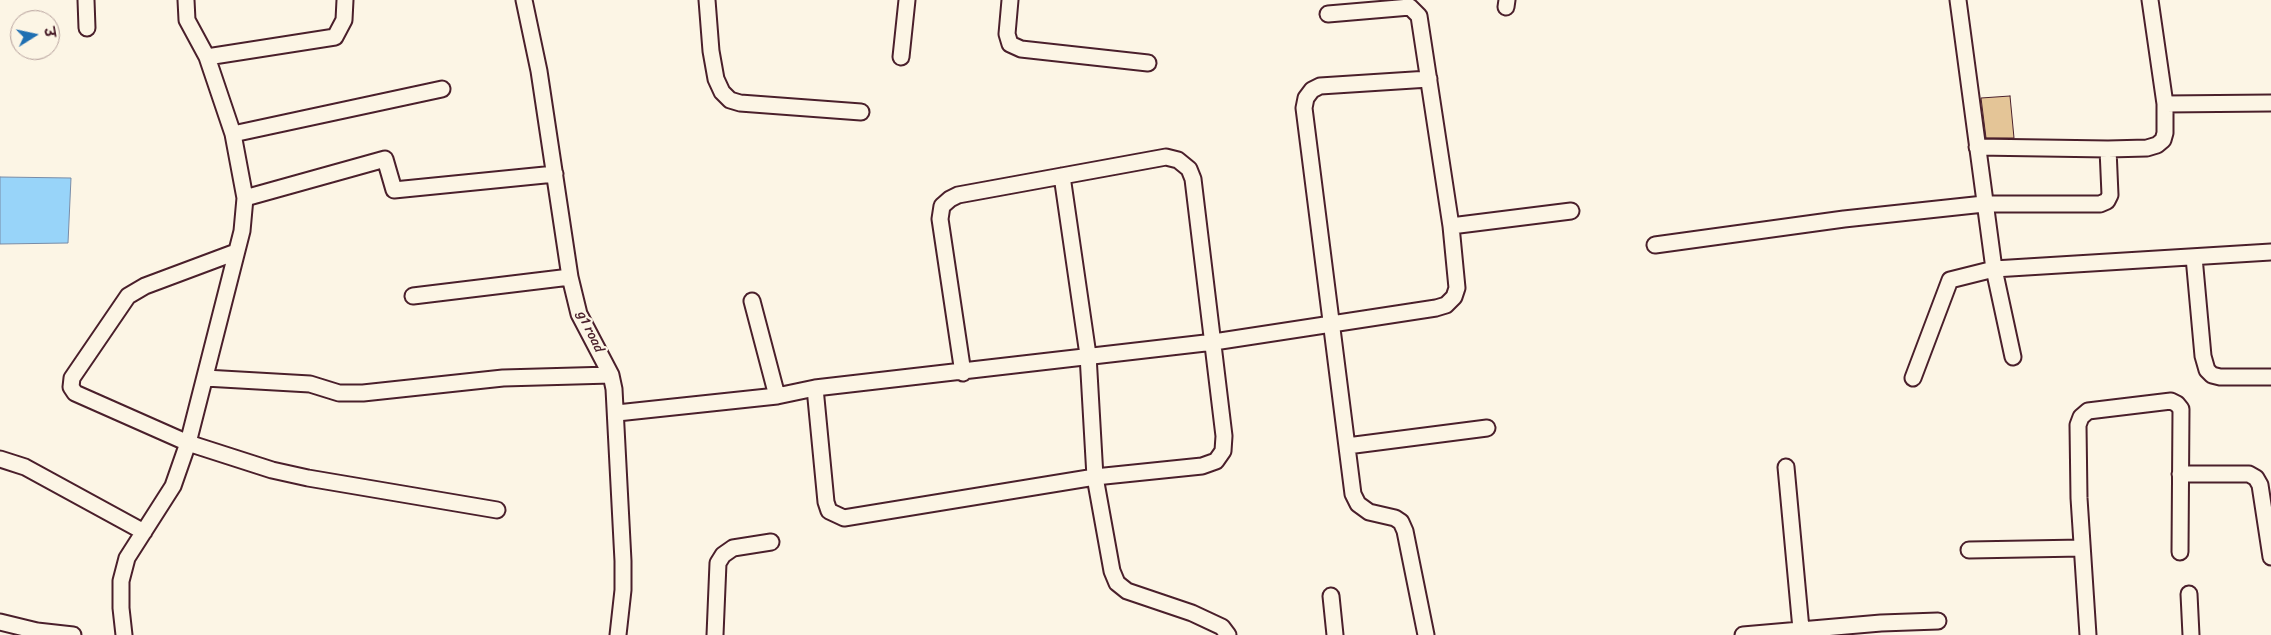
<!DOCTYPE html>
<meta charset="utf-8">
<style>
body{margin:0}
#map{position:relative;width:2271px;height:635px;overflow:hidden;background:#fcf5e5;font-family:Sriracha,"Playpen Sans Deva",sans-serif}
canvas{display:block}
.north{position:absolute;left:10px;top:10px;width:50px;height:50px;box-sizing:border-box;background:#fcf5e5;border:1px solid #b59f9b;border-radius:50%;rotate:80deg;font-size:14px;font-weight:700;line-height:20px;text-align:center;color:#4a1f2b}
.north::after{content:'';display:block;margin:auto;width:18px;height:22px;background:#1f6fb2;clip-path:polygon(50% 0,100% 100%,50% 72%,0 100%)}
</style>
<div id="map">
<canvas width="2271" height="635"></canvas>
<div class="north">उ</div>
</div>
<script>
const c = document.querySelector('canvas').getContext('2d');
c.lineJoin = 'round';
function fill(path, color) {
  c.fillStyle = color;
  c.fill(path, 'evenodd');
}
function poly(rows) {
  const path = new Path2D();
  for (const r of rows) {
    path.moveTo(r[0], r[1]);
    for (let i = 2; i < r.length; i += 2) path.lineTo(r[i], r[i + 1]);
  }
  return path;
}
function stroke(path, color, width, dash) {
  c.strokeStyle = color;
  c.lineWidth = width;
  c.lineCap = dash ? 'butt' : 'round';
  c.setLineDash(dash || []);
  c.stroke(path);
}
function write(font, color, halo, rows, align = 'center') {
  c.font = font + ' Sriracha,sans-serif';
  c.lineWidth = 4.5;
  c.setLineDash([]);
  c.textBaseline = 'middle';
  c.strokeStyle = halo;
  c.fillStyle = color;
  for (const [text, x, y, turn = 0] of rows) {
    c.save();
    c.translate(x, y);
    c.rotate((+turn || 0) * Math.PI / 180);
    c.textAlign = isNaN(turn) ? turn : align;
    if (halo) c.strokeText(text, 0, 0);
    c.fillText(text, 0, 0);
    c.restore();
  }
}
const water = poly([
 [0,177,71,178,68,243,0,244,0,177]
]);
const building = poly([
 [2010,96,2014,138,1986,138,1981,98,2010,96]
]);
const minor = poly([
 [86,0,87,28],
 [524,0,539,71,570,277,579,314,611,375,614,389,623,561,623,590,618,635],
 [707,0,711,51,716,79,722,92,730,100,740,103,861,112],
 [1010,0,1007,34,1010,44,1021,49,1148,63],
 [1958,0,1994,269,2013,357],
 [1506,7,1507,0],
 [207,57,335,37,344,20,345,0],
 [901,57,907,0],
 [2165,104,2271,103],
 [233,134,442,89],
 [1977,147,2108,149,2147,148,2157,145,2163,140,2165,133,2165,104,2150,0],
 [1062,176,1088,355,1095,477,1112,571,1117,583,1127,591,1192,613,1222,627,1228,635],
 [245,198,385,159,394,190,555,174],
 [1451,226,1571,211],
 [1655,245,1844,219,1984,204,2100,204,2107,201,2110,195,2108,149],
 [236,252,145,286,128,296,72,378,71,387,75,393,188,443,272,470,308,478,497,510],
 [2194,257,2203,356,2207,370,2212,375,2220,377,2271,377],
 [413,296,570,277],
 [752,301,777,396],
 [205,378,310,384,339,393,363,393,503,378,611,375],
 [1913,378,1950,280,1994,269,2271,252],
 [815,388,826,502,829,511,844,518,1095,477,1202,466,1216,461,1223,451,1224,436,1193,179,1189,169,1178,160,1166,157,958,195,950,199,942,206,940,219,963,373],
 [617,413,777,396,815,388,1214,342,1436,308,1446,305,1454,297,1457,288,1451,226,1419,16,1410,7,1328,14],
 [1347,446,1487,428],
 [0,459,25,467,144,532],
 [1786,467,1801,629],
 [2180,474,2249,474,2256,478,2260,485,2271,557],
 [1969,550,2082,548],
 [2189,594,2191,635],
 [1331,596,1335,635],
 [0,622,37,631,73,635],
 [124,635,121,608,121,581,127,558,173,486,188,443,242,231,245,198,233,134,207,57,187,20,186,0],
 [715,635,718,563,723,555,733,548,771,542],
 [1426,635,1405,531,1401,522,1395,518,1369,512,1358,504,1353,494,1304,108,1306,98,1312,90,1320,86,1429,79],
 [1743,635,1881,623,1938,621],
 [2088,635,2079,498,2078,425,2081,417,2088,411,2171,401,2177,404,2181,409,2180,552]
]);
const streetNames = [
 ["g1 road",590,332,64]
];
fill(water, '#98d4f9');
stroke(water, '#798ca7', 1);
fill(building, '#e4c597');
stroke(building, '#4a1f2b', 1);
stroke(minor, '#4a1f2b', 19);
stroke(minor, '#fcf5e5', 15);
write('14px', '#4a1f2b', '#fcf5e5', streetNames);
</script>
